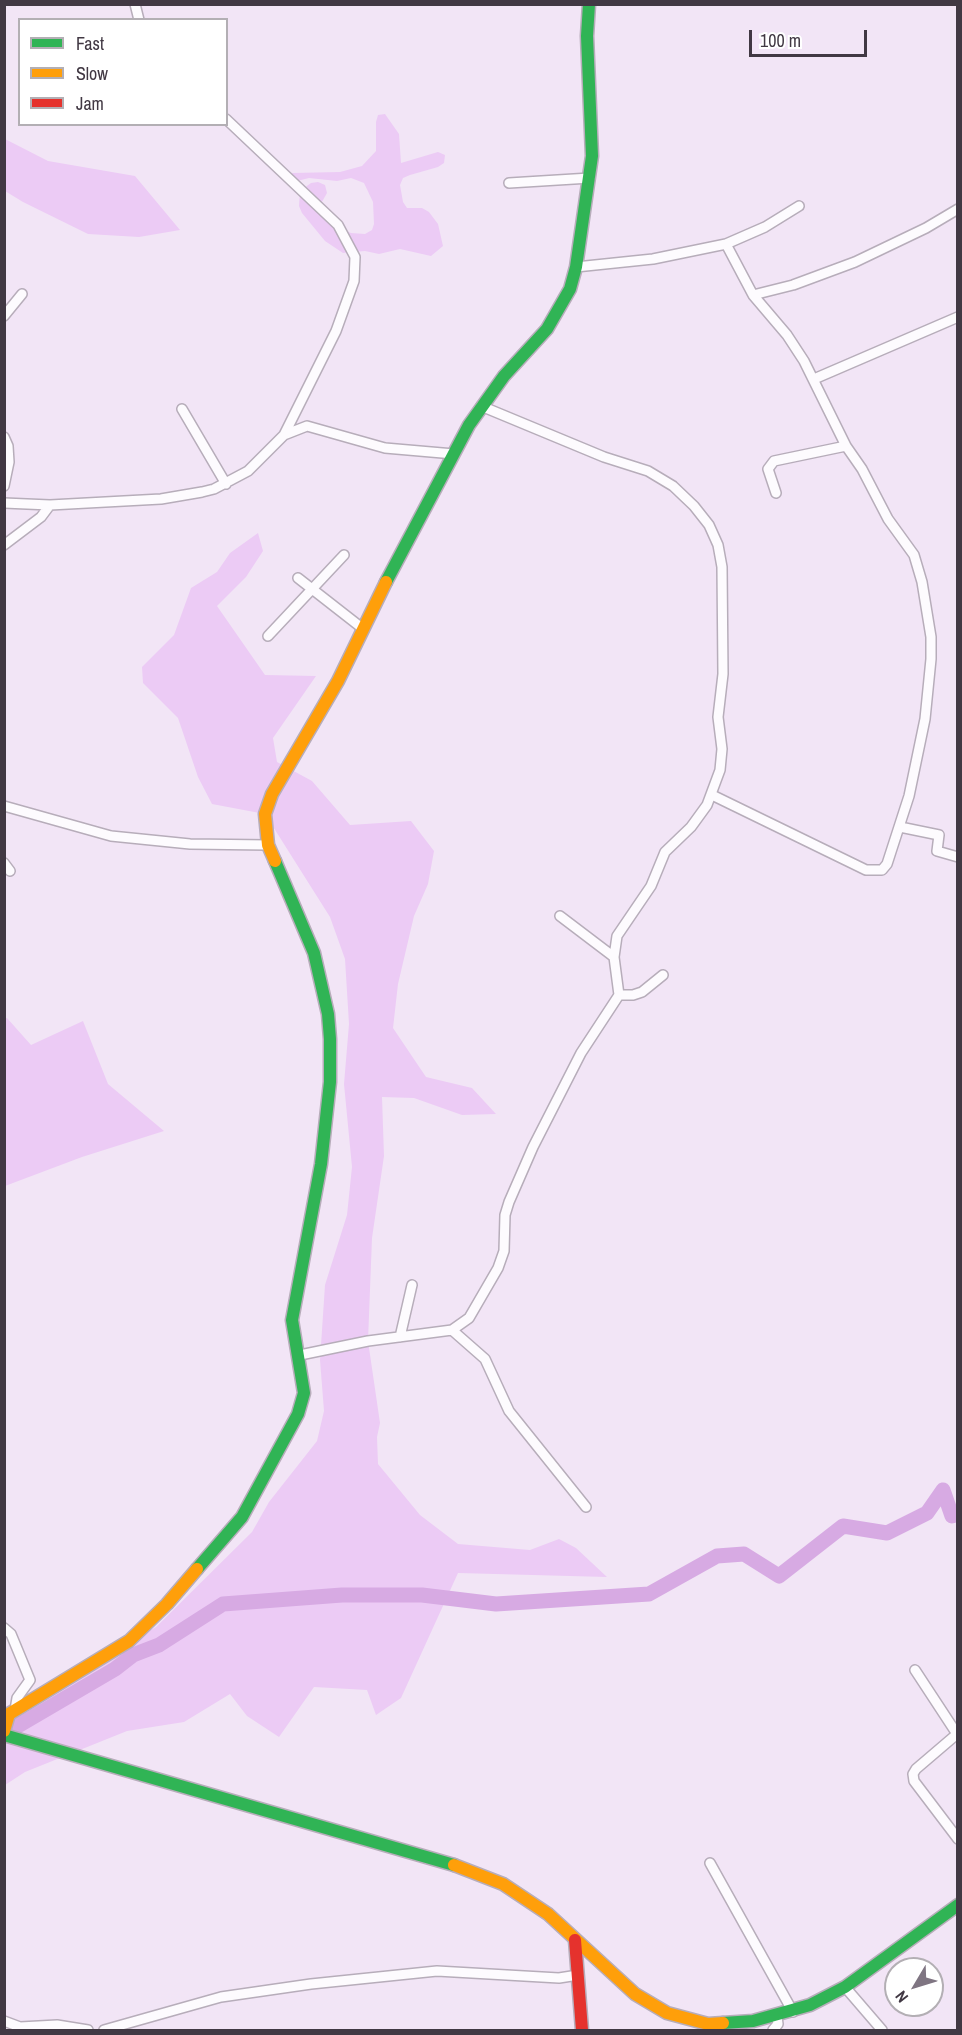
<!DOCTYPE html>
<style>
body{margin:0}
#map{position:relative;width:962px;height:2035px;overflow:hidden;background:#f2e5f6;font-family:"Archivo Narrow",sans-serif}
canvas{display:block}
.frame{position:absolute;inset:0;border:6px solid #413843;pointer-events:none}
.legend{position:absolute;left:18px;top:18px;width:210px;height:108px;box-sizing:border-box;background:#fff;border:2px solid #b3afb4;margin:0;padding:8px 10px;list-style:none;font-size:18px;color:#413843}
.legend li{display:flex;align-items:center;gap:12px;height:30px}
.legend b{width:30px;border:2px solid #b3afb4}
.north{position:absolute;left:884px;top:1957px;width:60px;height:60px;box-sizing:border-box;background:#fff;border:2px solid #b3afb4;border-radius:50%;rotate:232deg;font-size:16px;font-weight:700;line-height:24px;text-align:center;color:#413843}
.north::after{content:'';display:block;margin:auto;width:21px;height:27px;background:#7f7582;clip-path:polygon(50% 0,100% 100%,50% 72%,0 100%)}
.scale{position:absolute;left:749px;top:30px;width:118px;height:27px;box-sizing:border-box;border:3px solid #413843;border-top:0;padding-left:8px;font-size:18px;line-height:21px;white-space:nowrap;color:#413843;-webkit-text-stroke:4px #fff;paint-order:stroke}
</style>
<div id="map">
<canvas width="962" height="2035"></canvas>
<div class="frame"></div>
<ul class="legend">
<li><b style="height:8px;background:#30b455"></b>Fast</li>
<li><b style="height:8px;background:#ff9f0a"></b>Slow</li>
<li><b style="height:8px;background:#e5322d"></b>Jam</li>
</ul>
<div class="north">N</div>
<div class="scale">100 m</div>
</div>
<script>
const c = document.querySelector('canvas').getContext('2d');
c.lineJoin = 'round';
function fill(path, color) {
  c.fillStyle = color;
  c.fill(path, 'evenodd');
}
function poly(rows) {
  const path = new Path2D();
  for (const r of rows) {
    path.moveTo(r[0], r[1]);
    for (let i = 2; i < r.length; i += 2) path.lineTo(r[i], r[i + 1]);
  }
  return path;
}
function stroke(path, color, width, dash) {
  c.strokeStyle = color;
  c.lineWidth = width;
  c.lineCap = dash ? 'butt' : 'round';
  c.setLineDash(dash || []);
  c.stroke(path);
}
const green = poly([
 [385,114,399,134,401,163,438,152,445,155,444,163,438,167,410,175,403,178,400,185,403,202,407,208,422,208,429,212,438,224,443,246,431,256,400,249,379,254,365,251,343,253,325,241,302,213,299,206,300,191,311,183,318,182,325,185,327,193,319,207,325,220,351,233,365,234,372,230,374,224,373,202,364,183,351,178,337,181,309,178,297,181,293,179,292,173,340,172,362,166,376,151,376,122,378,115],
 [5,139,48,161,135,176,180,230,139,237,88,234,23,202,5,191],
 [258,533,263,551,246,577,217,606,265,675,316,676,273,738,277,762,312,781,350,825,411,821,434,851,428,884,414,916,398,984,393,1028,426,1077,472,1088,496,1114,462,1115,414,1098,382,1097,384,1156,372,1238,368,1341,380,1423,377,1437,378,1464,420,1515,458,1544,530,1550,559,1539,576,1548,607,1577,458,1573,401,1698,376,1715,367,1690,314,1687,279,1737,247,1716,230,1694,184,1722,127,1731,25,1772,5,1785,5,1707,156,1627,252,1532,269,1502,317,1441,324,1411,320,1360,325,1285,347,1215,352,1167,344,1084,349,1024,345,959,330,917,265,814,212,804,198,777,178,718,143,683,142,667,174,635,191,588,217,572,230,553],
 [7,1018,31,1045,83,1021,108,1084,164,1131,82,1157,5,1186,4,1019]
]);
const river = poly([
 [4,1734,115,1669,133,1655,159,1645,223,1604,342,1595,422,1595,496,1604,649,1594,717,1556,744,1554,779,1576,843,1526,887,1533,927,1513,943,1490,952,1516,958,1513]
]);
const street = poly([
 [135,4,139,20],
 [509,183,590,178],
 [576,267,653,259,726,244,765,227,799,206],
 [753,295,793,285,855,262,926,228,958,209],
 [4,316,22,294],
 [814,379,958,317],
 [182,409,226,484],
 [284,435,307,426,385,448,454,454],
 [4,437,8,446,9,462,4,486],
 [776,493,768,469,774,461,846,446],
 [4,503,50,505,161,499,202,492,214,489,248,471,284,435,336,331,354,281,355,257,338,225,226,119],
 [4,545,41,517,50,505],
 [298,578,362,628],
 [268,636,344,555],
 [712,795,866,870,882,870,887,864,909,796,925,719,931,659,931,637,922,582,914,555,888,519,862,469,846,446,804,361,787,335,753,295,726,244],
 [4,806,111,836,190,844,268,845],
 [900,827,939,835,937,851,958,857],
 [4,863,10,871],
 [560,916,614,957],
 [619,995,633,995,642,992,663,975],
 [452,1330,485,1359,509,1411,586,1507],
 [400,1337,412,1285],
 [300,1355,368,1341,452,1330,469,1318,498,1268,504,1251,505,1215,509,1202,533,1147,581,1053,619,995,614,957,617,936,651,886,665,852,691,827,707,805,720,770,722,749,718,717,723,674,722,567,718,545,709,525,694,506,673,486,648,471,604,457,481,406],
 [4,1628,11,1634,30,1680,17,1698,15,1710],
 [915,1670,957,1734,916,1769,913,1774,914,1781,958,1839],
 [710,1863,793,2012],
 [845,1987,882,2030],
 [4,2021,20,2027,57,2025,88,2030],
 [104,2030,221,1997,311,1984,437,1971,559,1978,578,1975],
 [773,2030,778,2024,777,2017]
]);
const fast = poly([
 [386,582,469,425,504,376,547,329,570,289,576,267,592,156,587,36,589,4],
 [197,1569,242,1517,298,1414,304,1393,292,1320,321,1164,330,1082,330,1039,328,1014,314,953,275,861],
 [4,1735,454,1865],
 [723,2023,753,2021,810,2005,845,1987,958,1905]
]);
const slow = poly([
 [275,861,268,845,265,814,272,794,338,681,386,582],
 [4,1731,9,1714,129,1641,167,1604,197,1569],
 [454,1865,503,1884,548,1914,635,1994,667,2013,708,2024,723,2023]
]);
const jam = poly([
 [575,1940,582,2030]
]);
fill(green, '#eccbf5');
stroke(river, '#d7aae3', 15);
stroke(street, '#b7adba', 12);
stroke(fast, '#b7adba', 15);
stroke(slow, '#b7adba', 15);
stroke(jam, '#b7adba', 15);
stroke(street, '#fdfbfe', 9);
stroke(fast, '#30b455', 12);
stroke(slow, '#ff9f0a', 12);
stroke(jam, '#e5322d', 12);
</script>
